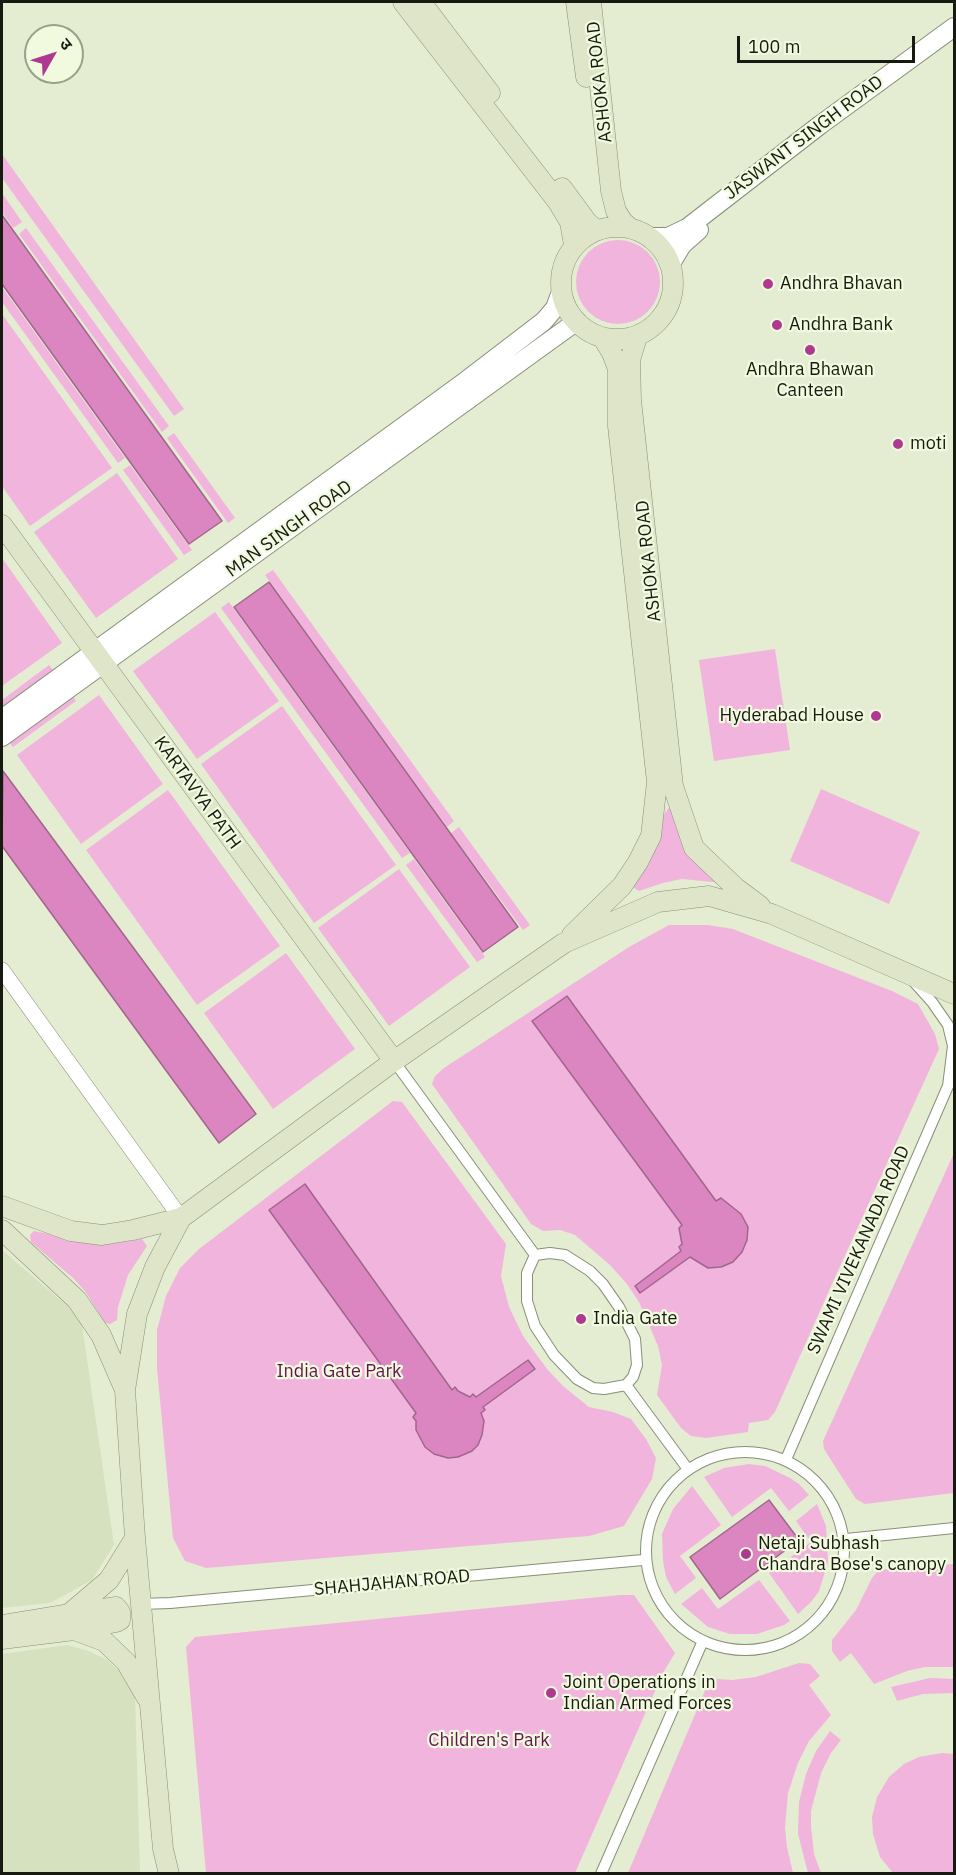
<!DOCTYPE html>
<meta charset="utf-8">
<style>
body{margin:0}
#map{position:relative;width:956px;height:1875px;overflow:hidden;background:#e4edd2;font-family:"IBM Plex Sans","Noto Sans Devanagari",sans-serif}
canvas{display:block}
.frame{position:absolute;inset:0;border:3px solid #171a10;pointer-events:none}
.north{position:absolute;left:24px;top:24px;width:60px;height:60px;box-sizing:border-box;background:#f1fadf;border:2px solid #9aa08c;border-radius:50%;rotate:51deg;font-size:16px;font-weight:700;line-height:24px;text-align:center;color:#171a10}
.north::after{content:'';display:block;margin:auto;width:21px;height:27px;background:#af3991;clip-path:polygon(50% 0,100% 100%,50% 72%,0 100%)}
.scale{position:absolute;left:737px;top:36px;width:178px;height:27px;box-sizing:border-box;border:3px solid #171a10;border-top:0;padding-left:8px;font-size:18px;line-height:21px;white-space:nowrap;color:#171a10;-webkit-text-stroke:4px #f1fadf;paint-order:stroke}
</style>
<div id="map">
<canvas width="956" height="1875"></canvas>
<div class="frame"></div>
<div class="north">उ</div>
<div class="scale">100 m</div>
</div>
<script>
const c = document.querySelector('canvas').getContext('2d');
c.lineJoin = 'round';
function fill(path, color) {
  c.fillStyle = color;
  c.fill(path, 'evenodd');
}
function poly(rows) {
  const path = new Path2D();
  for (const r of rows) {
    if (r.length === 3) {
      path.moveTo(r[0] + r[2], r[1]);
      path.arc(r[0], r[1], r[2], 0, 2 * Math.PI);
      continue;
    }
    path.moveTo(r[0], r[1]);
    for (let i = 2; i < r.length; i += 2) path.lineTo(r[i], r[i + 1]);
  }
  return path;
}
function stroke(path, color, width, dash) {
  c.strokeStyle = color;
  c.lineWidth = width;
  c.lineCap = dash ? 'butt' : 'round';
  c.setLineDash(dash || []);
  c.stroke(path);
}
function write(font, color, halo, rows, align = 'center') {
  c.font = font + ' "IBM Plex Sans",sans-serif';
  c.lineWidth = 4.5;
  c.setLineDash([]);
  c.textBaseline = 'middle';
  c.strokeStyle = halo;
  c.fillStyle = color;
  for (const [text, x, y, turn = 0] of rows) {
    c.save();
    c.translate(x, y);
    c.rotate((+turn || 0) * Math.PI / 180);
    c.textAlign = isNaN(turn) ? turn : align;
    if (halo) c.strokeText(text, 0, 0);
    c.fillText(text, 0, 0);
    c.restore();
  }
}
const built = poly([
 [2,1250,81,1318,114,1545,92,1580,50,1603,2,1608],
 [67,1645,89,1651,107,1660,123,1675,135,1694,140,1873,2,1873,2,1654]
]);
const green = poly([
 [2,154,184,409,174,416,2,178],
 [2,193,22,222,13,228,2,212],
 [26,228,169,426,162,432,19,234],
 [618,282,42],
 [2,287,125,458,118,463,2,302],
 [2,314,112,468,30,526,2,486],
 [174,433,235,518,228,523,167,438],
 [130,465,192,550,184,555,123,470],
 [117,473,178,559,96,618,34,532],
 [2,558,62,643,2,686],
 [273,570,454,821,447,827,265,575],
 [229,602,410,853,402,858,221,608],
 [215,612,279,701,197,759,133,671],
 [775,649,790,750,714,761,699,660],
 [49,665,54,671,2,710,2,700],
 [71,694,76,701,13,747,8,741],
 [99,695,163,784,81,844,17,755],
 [282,706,396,865,314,923,201,764],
 [821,789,920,832,889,904,790,861],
 [168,790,280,946,197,1005,86,850],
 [671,805,681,842,695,863,723,883,682,879,663,883,639,891,631,886,656,848,664,814],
 [459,827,530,925,523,930,451,833],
 [414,859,485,957,477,962,406,865],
 [399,869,470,967,389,1026,318,928],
 [669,925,708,925,733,929,892,991,918,1004,935,1034,939,1049,832,1284,775,1412,768,1420,749,1423,748,1432,706,1438,691,1436,681,1428,657,1395,662,1365,658,1346,639,1302,627,1284,610,1265,575,1235,560,1230,543,1231,531,1224,432,1084,435,1076,444,1068,629,947],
 [286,953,355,1049,273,1109,204,1013],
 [393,1101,402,1102,506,1244,501,1276,509,1307,523,1336,547,1369,563,1386,589,1407,613,1412,631,1419,646,1439,656,1458,652,1479,624,1526,589,1536,206,1568,185,1561,173,1538,157,1368,157,1330,166,1296,180,1268,199,1249],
 [954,1153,954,1493,865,1504,856,1499,829,1457,824,1449,823,1441],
 [34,1231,89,1242,111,1244,142,1239,147,1246,128,1275,118,1307,117,1320,110,1324,105,1323,85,1291,73,1278,31,1242,30,1235],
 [749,1464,765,1466,790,1478,799,1484,809,1495,789,1511,771,1488,732,1517,704,1477,724,1468],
 [692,1486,721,1525,680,1556,696,1578,675,1594,666,1577,663,1561,662,1534,673,1509],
 [817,1504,826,1526,828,1562,819,1591,812,1601,798,1614,769,1573,811,1542,796,1521],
 [954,1564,954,1667,925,1667,907,1671,874,1684,851,1653,840,1662,832,1651,832,1640,856,1610,872,1578,877,1572,887,1569],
 [759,1580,790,1621,784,1625,757,1634,730,1634,708,1627,681,1604,702,1588,718,1609],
 [620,1595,634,1595,675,1653,663,1673,575,1873,206,1873,186,1647,195,1637],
 [799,1663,810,1664,820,1676,809,1685,831,1715,809,1741,798,1763,788,1793,785,1828,787,1847,793,1873,628,1873,707,1686,717,1679,732,1680,756,1677],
 [930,1678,954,1679,954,1693,923,1694,897,1701,891,1687],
 [830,1731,841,1740,831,1753,821,1773,811,1811,811,1826,814,1854,821,1873,808,1873,798,1834,799,1802,806,1774,816,1751],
 [942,1753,954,1754,954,1873,893,1873,880,1857,873,1834,872,1817,877,1797,889,1777,904,1764,919,1757]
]);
const water = poly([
 [2,215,222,521,189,544,2,284,2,215],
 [269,582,518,927,483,952,234,607,269,582],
 [3,771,256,1114,219,1143,2,846,3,771],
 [567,996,716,1201,721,1198,741,1214,748,1227,747,1240,742,1252,733,1262,721,1267,708,1268,690,1257,640,1293,635,1286,681,1251,679,1247,682,1244,679,1228,682,1225,532,1021,567,996],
 [305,1184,452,1390,455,1387,458,1391,470,1397,473,1394,476,1397,528,1360,535,1369,483,1407,485,1410,481,1413,484,1421,482,1435,478,1445,472,1451,458,1457,448,1458,434,1454,425,1447,416,1430,416,1421,413,1417,416,1413,269,1210,305,1184],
 [769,1500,799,1540,720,1599,690,1557,769,1500]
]);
const pedestrian = poly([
 [914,982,932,1002,948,1025,953,1046,948,1086],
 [394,1061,535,1255],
 [550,1253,565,1255,590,1271,603,1284,619,1307,635,1339,637,1365,633,1377,626,1385,604,1389,593,1388,577,1379,554,1355,535,1326,527,1301,527,1273,535,1255,550,1253],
 [626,1385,687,1468],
 [745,1551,99],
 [787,1457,948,1086,954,1077],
 [846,1539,954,1528],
 [141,1604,170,1603,643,1560],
 [601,1874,702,1643]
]);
const minor = poly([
 [2,970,181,1218]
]);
const tertiary = poly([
 [649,237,668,237,687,228,820,125,954,27],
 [670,265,682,245,699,230],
 [2,719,467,380,544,321,555,308,561,292],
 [2,737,577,321]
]);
const secondary = poly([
 [403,2,558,202,570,222,574,245],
 [421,2,490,93],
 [576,2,586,77],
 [591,2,611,191,616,211,623,222,630,228],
 [562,188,587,222,596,230],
 [617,283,56],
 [637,337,630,360,631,400,673,786,694,848,736,888,760,906],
 [2,525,394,1061],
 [572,935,622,886,638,862,651,836,657,782,618,426,618,369,612,353,603,338],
 [2,1206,71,1231,102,1235,133,1230,181,1218],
 [2,1230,77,1300,101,1335,125,1390],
 [69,1614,116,1607,120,1612,120,1620,116,1622,75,1630],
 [2,1625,69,1614,109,1580,135,1538],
 [2,1639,74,1630,104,1641,126,1662,147,1698],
 [169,1874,163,1849,135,1538,125,1390,137,1314,155,1267,181,1218,394,1061,564,943,658,902,709,896,772,914,954,994]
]);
const markers = [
 [768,284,6,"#af3991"],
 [777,325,6,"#af3991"],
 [810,350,6,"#af3991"],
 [898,444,6,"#af3991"],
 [876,716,6,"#af3991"],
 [581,1319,6,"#af3991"],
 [746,1554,6,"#af3991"],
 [551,1693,6,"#af3991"]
];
const streetNames = [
 ["ASHOKA ROAD",600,82,-96],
 ["JASWANT SINGH ROAD",804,138,-37],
 ["MAN SINGH ROAD",289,529,-36],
 ["ASHOKA ROAD",649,561,-96],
 ["KARTAVYA PATH",197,793,54],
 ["SWAMI VIVEKANADA ROAD",859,1250,-66],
 ["SHAHJAHAN ROAD",392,1583,-5]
];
const poiNames = [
 ["Andhra Bhavan",780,284],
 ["Andhra Bank",789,325],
 ["Andhra Bhawan",810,370,"center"],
 ["Canteen",810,391,"center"],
 ["moti",910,444],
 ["Hyderabad House",864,716,"right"],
 ["India Gate",593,1319],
 ["Netaji Subhash",758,1544],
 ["Chandra Bose's canopy",758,1565],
 ["Joint Operations in",563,1683],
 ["Indian Armed Forces",563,1704]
];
const parkNames = [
 ["India Gate Park",339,1372],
 ["Children's Park",489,1741]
];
fill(built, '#d6e1bf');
fill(green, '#f1b4dd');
fill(water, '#db86c1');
stroke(water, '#a0668c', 1.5);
stroke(pedestrian, '#888f77', 12);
stroke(minor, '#888f77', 16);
stroke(tertiary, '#888f77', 20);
stroke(secondary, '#888f77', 21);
stroke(pedestrian, '#fff', 10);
stroke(minor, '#fff', 15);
stroke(tertiary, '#fff', 18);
stroke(secondary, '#dee5c9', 20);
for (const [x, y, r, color] of markers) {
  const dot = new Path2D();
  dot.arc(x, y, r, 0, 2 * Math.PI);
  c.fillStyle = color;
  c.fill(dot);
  stroke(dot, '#f1fadf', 2);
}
write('18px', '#171a10', '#f1fadf', streetNames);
write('18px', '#171a10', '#f1fadf', poiNames, 'left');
write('18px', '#60154e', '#f1fadf', parkNames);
</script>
